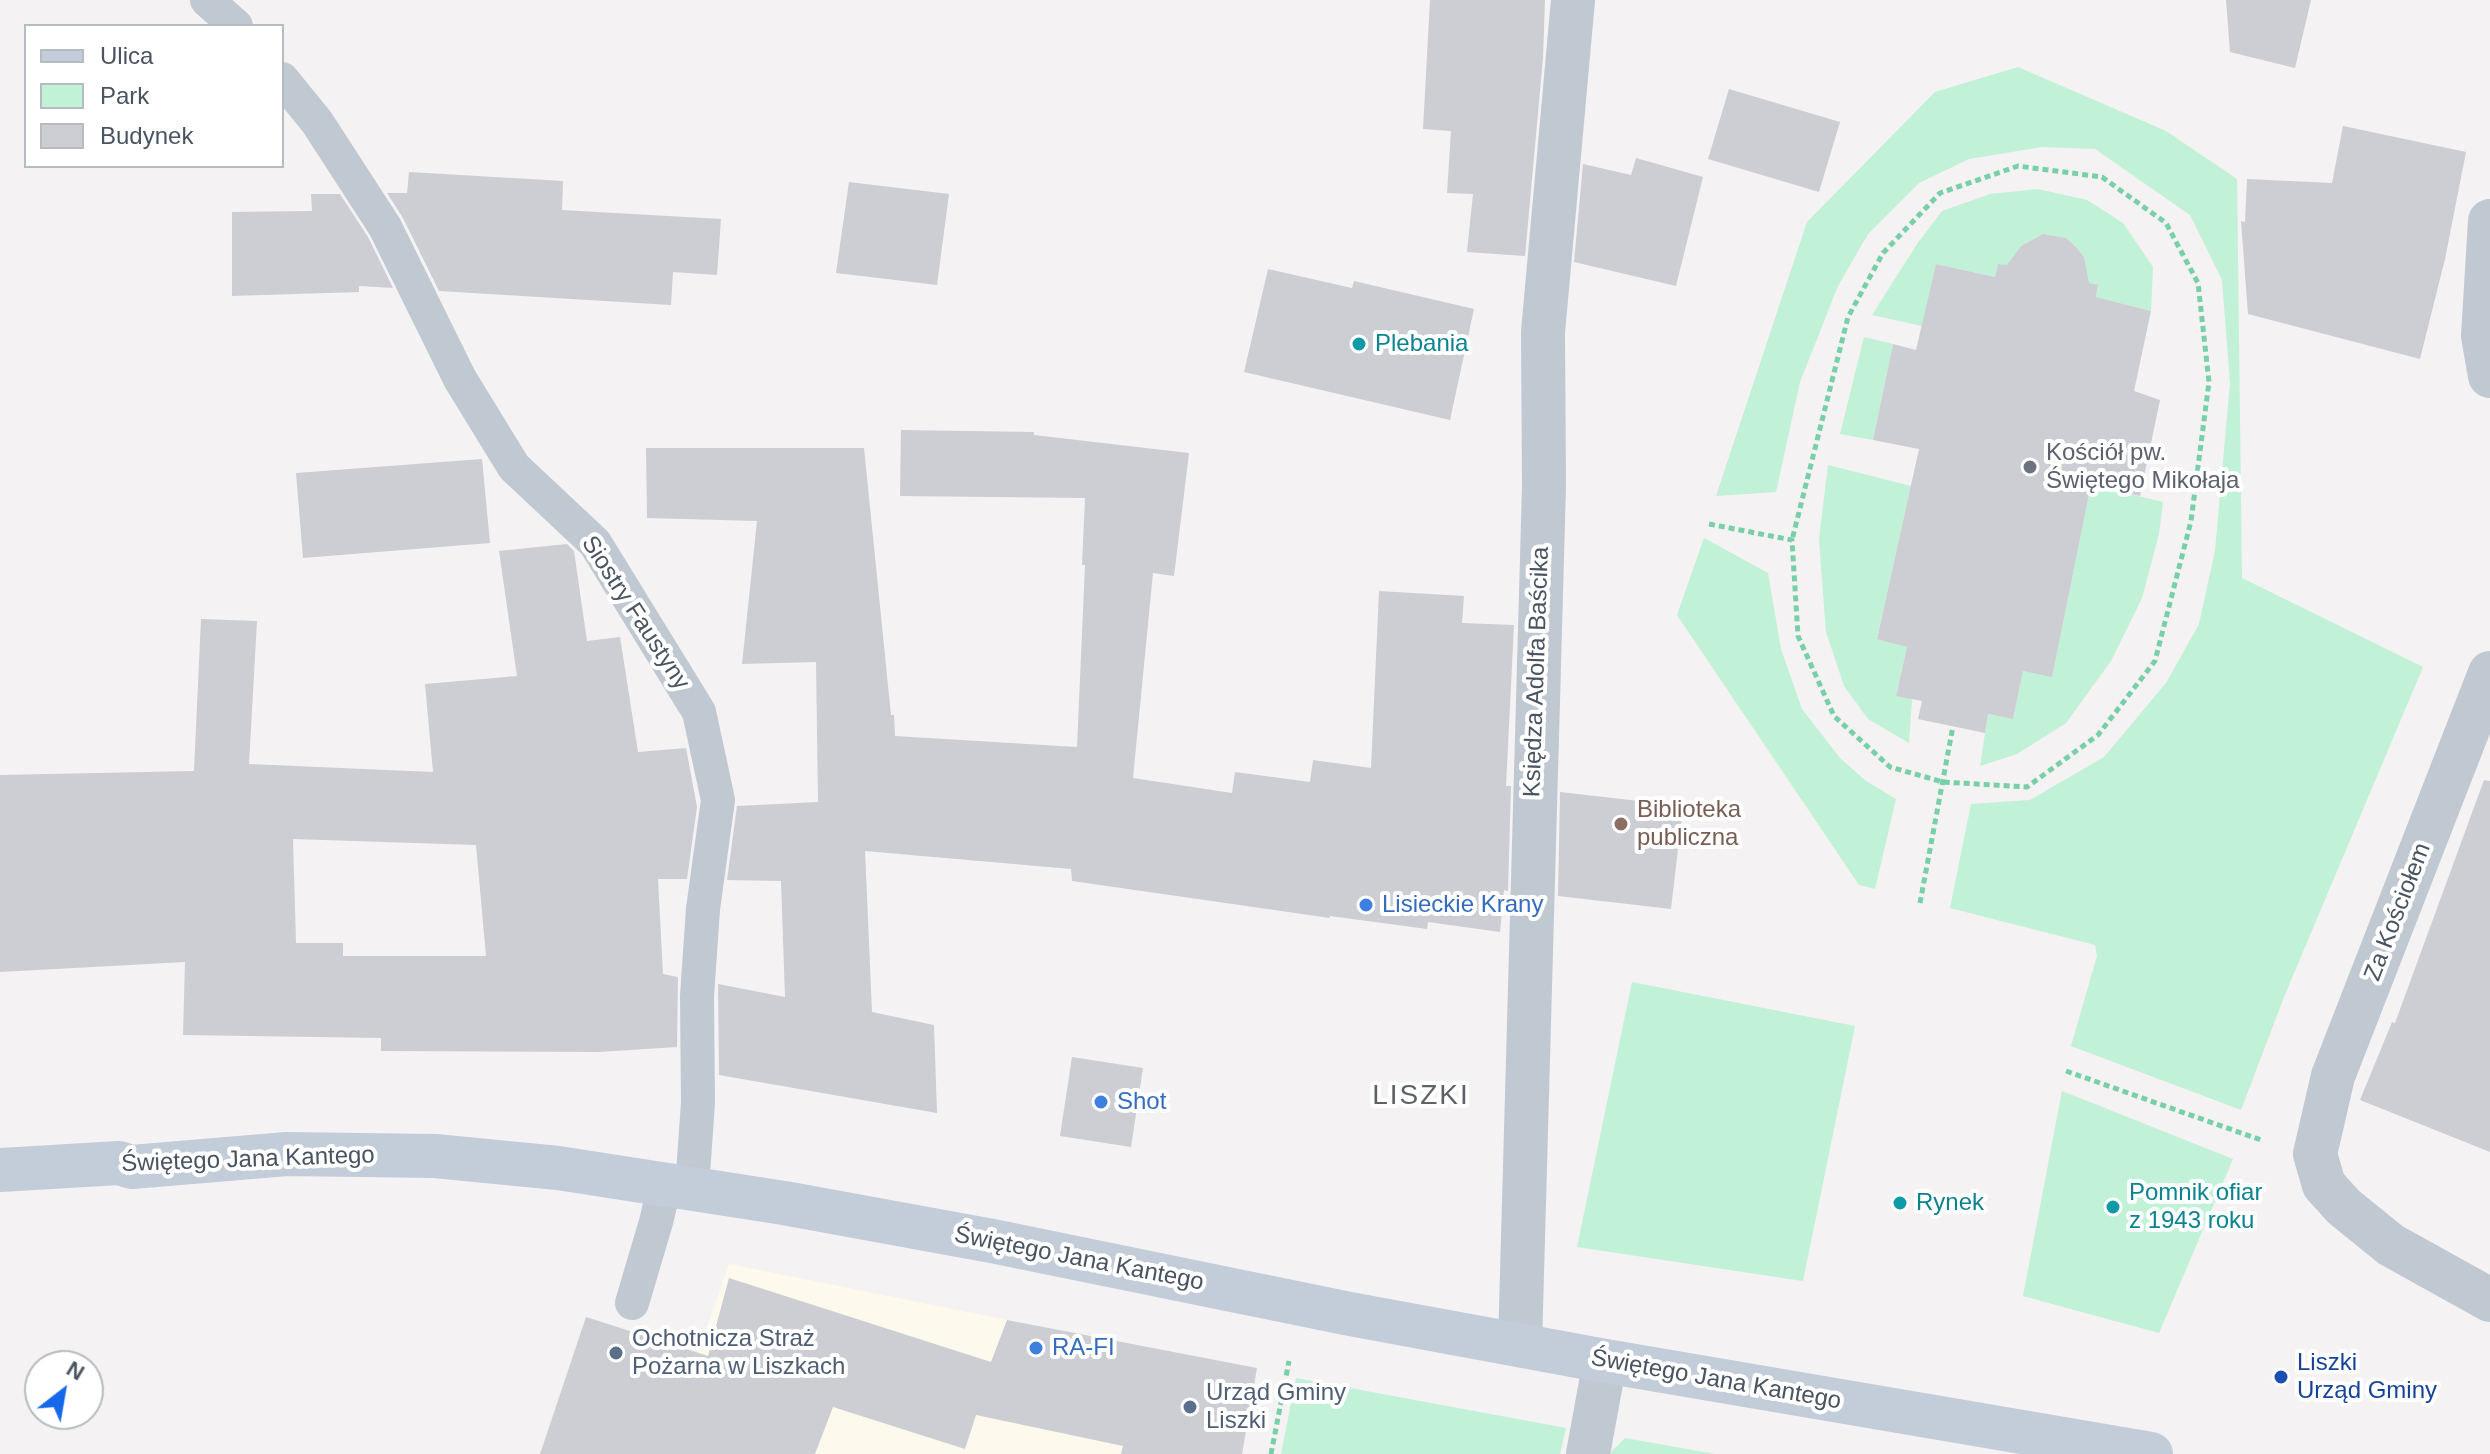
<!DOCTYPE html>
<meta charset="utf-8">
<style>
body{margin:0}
#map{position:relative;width:2490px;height:1454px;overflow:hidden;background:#f4f2f2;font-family:Arial,sans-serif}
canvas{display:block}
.legend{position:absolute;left:24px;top:24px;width:260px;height:144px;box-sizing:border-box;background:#fff;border:2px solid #b6bbbf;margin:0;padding:10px 14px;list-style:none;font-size:24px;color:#495460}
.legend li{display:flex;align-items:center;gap:16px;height:40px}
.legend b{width:40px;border:2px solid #b6bbbf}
.north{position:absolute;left:24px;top:1350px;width:80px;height:80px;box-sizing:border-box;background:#fff;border:2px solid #b6bbbf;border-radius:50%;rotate:31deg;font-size:22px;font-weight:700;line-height:32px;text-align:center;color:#495460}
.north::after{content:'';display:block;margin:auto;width:28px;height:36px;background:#1668ea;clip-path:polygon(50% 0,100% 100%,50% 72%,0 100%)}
</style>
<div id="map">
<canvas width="2490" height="1454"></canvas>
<ul class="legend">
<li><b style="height:10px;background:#c3ccd9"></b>Ulica</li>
<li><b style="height:22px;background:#c1f1d6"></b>Park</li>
<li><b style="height:22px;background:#ccced4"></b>Budynek</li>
</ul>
<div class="north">N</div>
</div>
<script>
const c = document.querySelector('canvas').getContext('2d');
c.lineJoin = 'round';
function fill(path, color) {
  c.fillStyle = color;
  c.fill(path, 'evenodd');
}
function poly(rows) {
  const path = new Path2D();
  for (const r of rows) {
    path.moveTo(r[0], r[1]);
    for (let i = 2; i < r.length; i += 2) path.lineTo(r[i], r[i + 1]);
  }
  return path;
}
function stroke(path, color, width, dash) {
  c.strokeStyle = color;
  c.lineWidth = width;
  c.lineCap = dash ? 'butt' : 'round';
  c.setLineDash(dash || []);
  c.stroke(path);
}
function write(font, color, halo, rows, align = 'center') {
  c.font = font + ' Arial,sans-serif';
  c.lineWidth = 8;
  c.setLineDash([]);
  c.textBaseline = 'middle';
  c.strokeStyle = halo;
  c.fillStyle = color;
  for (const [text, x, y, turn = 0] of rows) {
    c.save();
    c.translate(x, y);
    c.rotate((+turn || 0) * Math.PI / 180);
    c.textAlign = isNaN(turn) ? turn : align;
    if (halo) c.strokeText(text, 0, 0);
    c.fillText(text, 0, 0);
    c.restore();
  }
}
const commercial = poly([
 [729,1264,1142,1347,1121,1454,663,1454]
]);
const green = poly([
 [2018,67,2166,131,2237,179,2242,578,2423,667,2284,997,2241,1110,2071,1046,2097,956,2095,945,1950,908,1971,804,2030,800,2104,757,2166,683,2199,624,2215,551,2230,383,2222,280,2190,215,2095,149,2042,147,1969,159,1919,183,1868,234,1838,286,1800,382,1776,492,1716,496,1807,222,1935,92],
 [2038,189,2087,200,2123,223,2153,267,2151,311,2096,297,2098,286,2087,283,2084,257,2077,248,2066,238,2043,234,2021,246,2010,266,1998,264,1995,277,1936,264,1922,326,1872,315,1917,244,1942,211,1990,194],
 [1864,337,1893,344,1873,440,1840,434],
 [1828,465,1911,486,1877,638,1907,647,1896,695,1912,699,1909,743,1868,719,1844,686,1826,632,1819,539],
 [2091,485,2163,502,2159,534,2142,598,2111,661,2066,723,2017,754,1980,766,1988,714,2013,719,2023,671,2052,676],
 [1704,538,1768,573,1781,649,1802,709,1840,758,1866,781,1896,799,1875,889,1859,885,1677,615],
 [1632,982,1855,1026,1803,1281,1577,1247],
 [2062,1091,2233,1159,2159,1333,2023,1296],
 [1296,1378,1566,1428,1560,1454,1281,1454],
 [1625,1438,1715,1454,1609,1454]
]);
const building = poly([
 [1430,0,1545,0,1543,58,1525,256,1467,252,1473,194,1447,193,1451,131,1423,129],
 [2226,0,2311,0,2295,68,2230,52],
 [1729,89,1840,122,1819,192,1708,159],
 [2343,126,2466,152,2445,259,2420,359,2248,314,2241,221,2245,222,2247,179,2332,183],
 [1636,158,1703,177,1676,286,1574,262,1583,164,1631,175],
 [409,172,563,181,562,210,721,219,717,275,673,272,671,305,439,291,403,218,387,193,407,193],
 [849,182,949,194,937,285,836,273],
 [311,194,340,194,368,237,393,288,359,286,359,292,232,296,232,212,312,211],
 [2043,234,2066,238,2077,248,2084,257,2089,283,2098,285,2096,297,2151,311,2134,391,2160,400,2140,496,2091,485,2052,677,2023,671,2013,719,1988,714,1985,733,1918,719,1922,701,1896,696,1907,647,1877,639,1919,449,1873,440,1893,344,1916,350,1936,264,1995,277,1998,264,2007,265,2021,246],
 [1268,269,1352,288,1354,281,1474,309,1450,420,1244,372],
 [901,430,1034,432,1034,435,1189,453,1174,576,1153,573,1133,778,1232,793,1235,772,1310,782,1313,760,1371,768,1379,591,1464,596,1462,623,1514,625,1506,786,1511,786,1508,891,1504,890,1500,932,1428,922,1427,929,1330,916,1330,918,1072,881,1071,869,865,851,872,1012,934,1025,937,1113,719,1075,718,984,785,997,781,881,727,880,737,806,818,802,816,662,742,664,757,521,647,518,646,448,864,448,891,715,894,715,895,736,1077,747,1085,565,1082,565,1085,498,900,496],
 [482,459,490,543,303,558,296,473],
 [567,544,574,551,587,641,620,637,638,752,686,748,697,807,687,879,658,879,663,974,678,977,677,1047,599,1052,381,1051,381,1038,183,1035,185,962,0,972,0,775,194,771,201,619,257,621,249,764,433,772,425,684,517,676,499,551],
 [293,839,476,845,486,956,343,956,343,943,296,943],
 [2484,780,2490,781,2490,1152,2360,1100,2392,1022,2395,1023],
 [1560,792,1683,806,1671,909,1558,896],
 [1072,1057,1143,1068,1131,1147,1060,1136],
 [729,1278,991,1362,1007,1320,1257,1368,1242,1454,1121,1454,1123,1446,976,1415,965,1449,833,1407,815,1454,540,1454,586,1317,708,1356]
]);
const path = poly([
 [1709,524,1792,540,1798,636,1834,716,1890,767,1943,782,2027,787,2098,735,2155,661,2191,521,2209,382,2198,283,2166,223,2102,177,2018,166,1940,193,1883,253,1848,317,1792,540],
 [1920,903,1953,726],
 [2066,1071,2261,1140],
 [1271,1454,1289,1361]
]);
const lane = poly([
 [207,0,236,26],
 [282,79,317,122,385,227,460,379,514,467,595,543,699,712,718,800,703,909,697,996,698,1103,692,1188],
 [632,1303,656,1222,665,1184]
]);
const street = poly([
 [2490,221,2483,336,2490,376],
 [2490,673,2333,1076,2315,1154,2324,1185,2344,1207,2391,1245,2490,1300],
 [1520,1345,1544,486,1543,332,1573,0],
 [1588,1454,1605,1361]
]);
const secondary = poly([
 [0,1170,119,1163,132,1167,287,1154,435,1156,558,1168,784,1203,992,1241,1350,1314,1605,1361,2151,1454]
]);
const markers = [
 [1359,344,8,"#0f9aa8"],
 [2030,467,8,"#6b7280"],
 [1621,824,8,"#8d6e63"],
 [1366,905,8,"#3f7fe0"],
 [1101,1102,8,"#3f7fe0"],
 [1900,1203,8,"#0f9aa8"],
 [2113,1207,8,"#0f9aa8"],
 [1036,1348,8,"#3f7fe0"],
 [616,1353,8,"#5c6f8a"],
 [2281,1377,8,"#1a4fb4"],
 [1190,1407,8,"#5c6f8a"]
];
const cultureNames = [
 ["Plebania",1375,344],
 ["Pomnik ofiar",2129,1193],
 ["z 1943 roku",2129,1221],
 ["Rynek",1916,1203]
];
const worshipNames = [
 ["Kościół pw.",2046,453],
 ["Świętego Mikołaja",2046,481]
];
const streetNames = [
 ["Siostry Faustyny",635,613,57],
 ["Księdza Adolfa Baścika",1537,672,-88],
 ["Za Kościołem",2398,912,-69],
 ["Świętego Jana Kantego",248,1160,-2],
 ["Świętego Jana Kantego",1079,1259,11],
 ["Świętego Jana Kantego",1716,1380,10]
];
const educationNames = [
 ["Biblioteka",1637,810],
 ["publiczna",1637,838]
];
const shopNames = [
 ["Lisieckie Krany",1382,905],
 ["Shot",1117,1102],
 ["RA-FI",1052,1348]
];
const serviceNames = [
 ["Ochotnicza Straż",632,1339],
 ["Pożarna w Liszkach",632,1367],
 ["Urząd Gminy",1206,1393],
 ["Liszki",1206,1421]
];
const transitNames = [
 ["Liszki",2297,1363],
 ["Urząd Gminy",2297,1391]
];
const quarterNames = [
 ["LISZKI",1421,1096]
];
fill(commercial, '#fdf9ed');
fill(green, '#c1f1d6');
fill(building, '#ccced4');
stroke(path, '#78d0a9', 5, [6, 4]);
stroke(lane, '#c0c8d1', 34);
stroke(street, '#c0c8d1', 44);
stroke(secondary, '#c3ccd9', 44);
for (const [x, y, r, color] of markers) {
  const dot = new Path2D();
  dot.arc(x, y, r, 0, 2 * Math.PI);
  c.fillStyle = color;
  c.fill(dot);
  stroke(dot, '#fff', 3);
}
write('24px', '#0d838f', '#fff', cultureNames, 'left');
write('24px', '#5b616d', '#fff', worshipNames, 'left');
write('24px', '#495460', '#fff', streetNames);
write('24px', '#785e54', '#fff', educationNames, 'left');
write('24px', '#366cbe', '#fff', shopNames, 'left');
write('24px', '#4e5e75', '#fff', serviceNames, 'left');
write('24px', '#164399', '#fff', transitNames, 'left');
c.letterSpacing = '2px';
write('28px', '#5e6267', '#fff', quarterNames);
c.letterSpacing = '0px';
</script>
